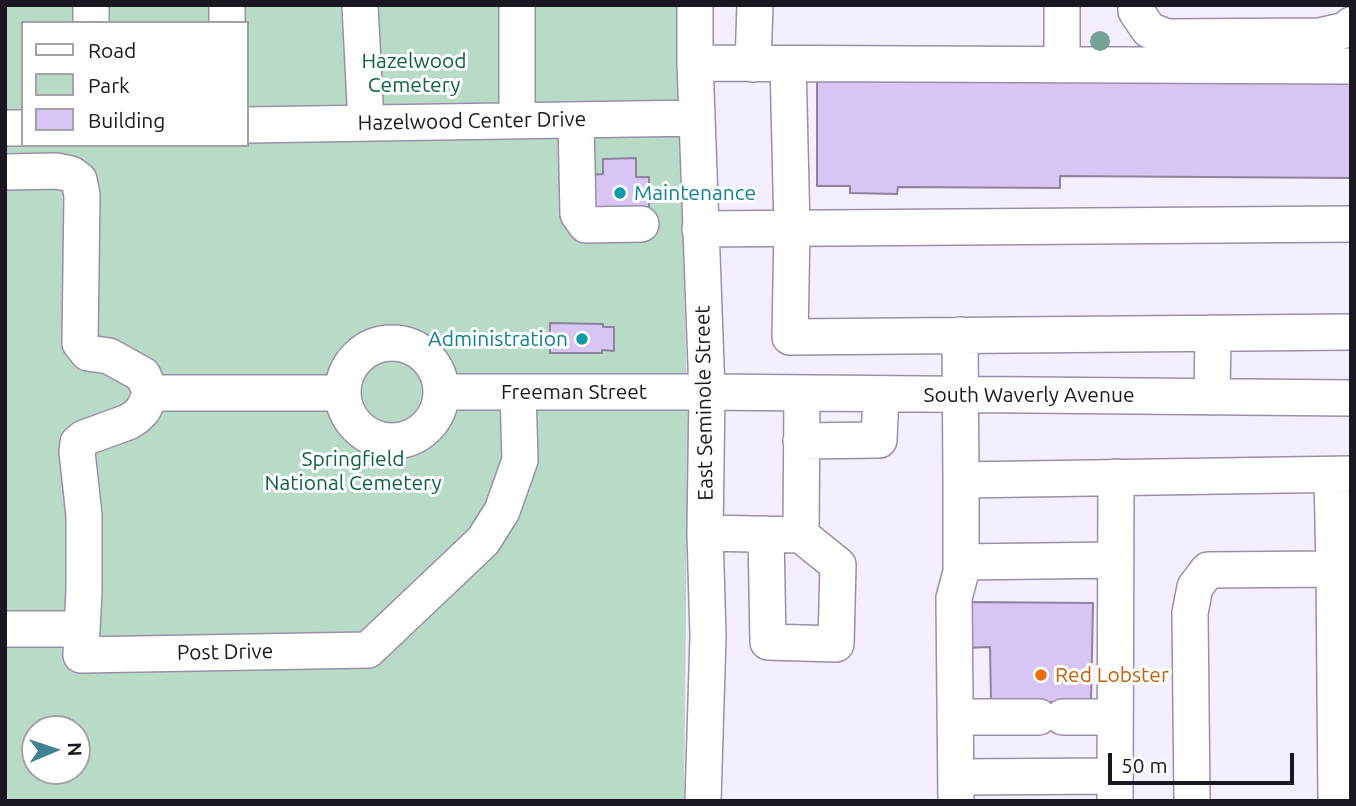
<!DOCTYPE html>
<style>
body{margin:0}
#map{position:relative;width:1356px;height:806px;overflow:hidden;background:#f5eeff;font-family:Ubuntu,sans-serif}
canvas{display:block}
.frame{position:absolute;inset:0;border:7px solid #1b1720;pointer-events:none}
.legend{position:absolute;left:21px;top:21px;width:228px;height:126px;box-sizing:border-box;background:#fff;border:2px solid #a4a2a6;margin:0;padding:9px 12px;list-style:none;font-size:21px;color:#1b1720}
.legend li{display:flex;align-items:center;gap:14px;height:35px}
.legend b{width:35px;border:2px solid #a4a2a6}
.north{position:absolute;left:21px;top:715px;width:70px;height:70px;box-sizing:border-box;background:#fff;border:2px solid #a4a2a6;border-radius:50%;rotate:88deg;font-size:19px;font-weight:700;line-height:28px;text-align:center;color:#1b1720}
.north::after{content:'';display:block;margin:auto;width:24px;height:32px;background:#408293;clip-path:polygon(50% 0,100% 100%,50% 72%,0 100%)}
.scale{position:absolute;left:1108px;top:753px;width:186px;height:32px;box-sizing:border-box;border:4px solid #1b1720;border-top:0;padding-left:9px;font-size:21px;line-height:24px;white-space:nowrap;color:#1b1720;-webkit-text-stroke:5px #fff;paint-order:stroke}
</style>
<div id="map">
<canvas width="1356" height="806"></canvas>
<div class="frame"></div>
<ul class="legend">
<li><b style="height:9px;background:#fff"></b>Road</li>
<li><b style="height:19px;background:#b8dbc7"></b>Park</li>
<li><b style="height:19px;background:#d8c5f3"></b>Building</li>
</ul>
<div class="north">N</div>
<div class="scale">50 m</div>
</div>
<script>
const c = document.querySelector('canvas').getContext('2d');
c.lineJoin = 'round';
function fill(path, color) {
  c.fillStyle = color;
  c.fill(path, 'evenodd');
}
function poly(rows) {
  const path = new Path2D();
  for (const r of rows) {
    if (r.length === 3) {
      path.moveTo(r[0] + r[2], r[1]);
      path.arc(r[0], r[1], r[2], 0, 2 * Math.PI);
      continue;
    }
    path.moveTo(r[0], r[1]);
    for (let i = 2; i < r.length; i += 2) path.lineTo(r[i], r[i + 1]);
  }
  return path;
}
function stroke(path, color, width, dash) {
  c.strokeStyle = color;
  c.lineWidth = width;
  c.lineCap = dash ? 'butt' : 'round';
  c.setLineDash(dash || []);
  c.stroke(path);
}
function write(font, color, halo, rows, align = 'center') {
  c.font = font + ' Ubuntu,sans-serif';
  c.lineWidth = 6;
  c.setLineDash([]);
  c.textBaseline = 'middle';
  c.strokeStyle = halo;
  c.fillStyle = color;
  for (const [text, x, y, turn = 0] of rows) {
    c.save();
    c.translate(x, y);
    c.rotate((+turn || 0) * Math.PI / 180);
    c.textAlign = isNaN(turn) ? turn : align;
    if (halo) c.strokeText(text, 0, 0);
    c.fillText(text, 0, 0);
    c.restore();
  }
}
const green = poly([
 [5,5,677,5,688,427,684,801,5,801,5,146,247,145,247,23,23,23,23,143,5,143],
 [35,729,77,729,77,771,35,771]
]);
const building = poly([
 [817,77,1351,80,1351,178,1060,176,1060,188,898,187,897,194,850,193,850,186,817,186,817,77],
 [636,158,636,177,649,177,649,210,590,210,590,175,603,174,603,159,636,158],
 [550,323,603,324,603,327,614,327,614,351,602,350,602,353,550,353,550,323],
 [966,602,1093,603,1091,702,991,702,990,647,966,648,966,602]
]);
const minor = poly([
 [91,5,91,23],
 [360,5,366,123],
 [517,5,517,120],
 [695,5,695,63,707,392,705,533,708,636,703,801],
 [1136,5,1136,11,1149,30,1167,37,1319,36,1346,30,1351,25],
 [227,23,227,5],
 [695,63,1351,66],
 [753,64,755,5],
 [788,64,792,228,790,337,1351,332],
 [1062,65,1062,5],
 [576,120,578,214,586,225,641,224],
 [247,125,697,118],
 [5,128,23,128],
 [5,172,57,171,71,174,79,180,82,195,80,343,88,353,109,356,143,375,151,393,143,410,136,417,128,422,84,438,78,443,77,452,84,515,84,591,82,629],
 [700,229,1351,224],
 [960,335,961,480,1351,474],
 [392,392,49],
 [441,392,707,392,1351,398],
 [151,393,343,393],
 [1212,397,1213,333],
 [801,441,879,440,881,394],
 [1332,476,1334,569],
 [705,533,801,535,802,393],
 [766,534,768,642,836,644,838,565,801,535],
 [961,562,1116,560],
 [5,629,82,629,81,655,368,650,483,541,502,511,520,460,518,392],
 [955,717,1039,717],
 [1063,717,1115,717],
 [956,777,1115,776],
 [956,801,954,598,961,572,961,480],
 [1115,801,1116,477],
 [1192,801,1190,613,1195,587,1208,570,1334,569,1336,801]
]);
const trees = [
 [1100,41]
];
const markers = [
 [620,193,7,"#0f9aa8"],
 [582,339,7,"#0f9aa8"],
 [1041,675,7,"#e8710a"]
];
const parkNames = [
 ["Hazelwood",414,61],
 ["Cemetery",414,85],
 ["Springfield",353,459],
 ["National Cemetery",353,483]
];
const streetNames = [
 ["Hazelwood Center Drive",472,121,-1],
 ["Freeman Street",574,392],
 ["South Waverly Avenue",1029,395],
 ["East Seminole Street",704,403,-91],
 ["Post Drive",225,652,-1]
];
const cultureNames = [
 ["Maintenance",634,193],
 ["Administration",568,339,"right"]
];
const foodNames = [
 ["Red Lobster",1055,675]
];
fill(green, '#b8dbc7');
fill(building, '#d8c5f3');
stroke(building, '#8d839c', 2);
stroke(minor, '#9a8fa9', 38);
stroke(minor, '#fff', 35);
c.fillStyle = '#76a296';
for (const [x, y] of trees) {
  c.beginPath();
  c.arc(x, y, 10, 0, 2 * Math.PI);
  c.fill();
}
for (const [x, y, r, color] of markers) {
  const dot = new Path2D();
  dot.arc(x, y, r, 0, 2 * Math.PI);
  c.fillStyle = color;
  c.fill(dot);
  stroke(dot, '#fff', 2.5);
}
write('21px', '#0f6341', '#fff', parkNames);
write('21px', '#1b1720', '#fff', streetNames);
write('21px', '#0d838f', '#fff', cultureNames, 'left');
write('21px', '#c56008', '#fff', foodNames, 'left');
</script>
